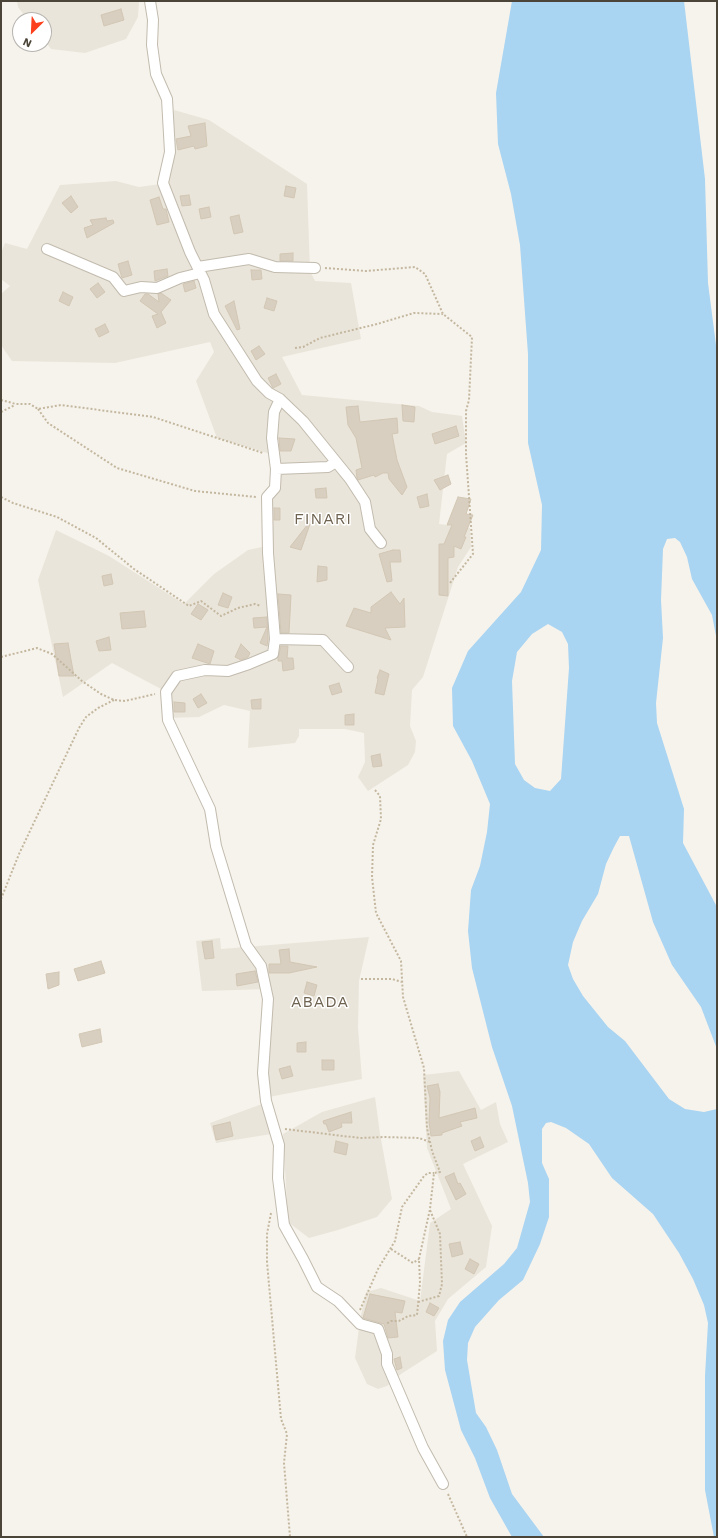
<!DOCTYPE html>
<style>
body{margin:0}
#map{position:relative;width:718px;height:1538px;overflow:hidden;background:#f6f3ec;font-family:"Work Sans",sans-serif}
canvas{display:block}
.frame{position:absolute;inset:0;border:2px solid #4b4439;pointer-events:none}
.north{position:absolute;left:12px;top:12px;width:40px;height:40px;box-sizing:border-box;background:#fff;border:1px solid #b7b4b0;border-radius:50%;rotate:204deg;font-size:11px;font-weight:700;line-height:16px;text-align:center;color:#4b4439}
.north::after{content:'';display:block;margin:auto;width:14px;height:18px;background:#fc3f1d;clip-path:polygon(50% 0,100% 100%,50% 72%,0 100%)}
</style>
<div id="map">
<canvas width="718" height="1538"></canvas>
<div class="frame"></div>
<div class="north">N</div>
</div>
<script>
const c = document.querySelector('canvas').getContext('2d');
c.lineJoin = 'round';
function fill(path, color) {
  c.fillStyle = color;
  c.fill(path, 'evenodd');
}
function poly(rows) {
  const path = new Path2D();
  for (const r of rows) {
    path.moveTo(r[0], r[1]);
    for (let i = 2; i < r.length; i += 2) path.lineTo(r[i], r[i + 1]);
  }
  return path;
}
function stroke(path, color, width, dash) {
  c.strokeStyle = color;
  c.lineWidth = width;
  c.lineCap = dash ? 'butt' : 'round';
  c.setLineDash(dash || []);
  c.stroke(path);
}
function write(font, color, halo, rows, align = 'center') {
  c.font = font + ' "Work Sans",sans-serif';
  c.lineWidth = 3;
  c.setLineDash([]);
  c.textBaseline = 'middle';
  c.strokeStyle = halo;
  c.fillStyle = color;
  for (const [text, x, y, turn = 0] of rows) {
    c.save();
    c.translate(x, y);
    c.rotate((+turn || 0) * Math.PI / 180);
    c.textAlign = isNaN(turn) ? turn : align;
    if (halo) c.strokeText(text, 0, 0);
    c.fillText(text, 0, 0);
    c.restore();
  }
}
const residential = poly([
 [17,1,139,1,138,17,126,39,85,53,51,49,44,40,44,20,28,20,18,7],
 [174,110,209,120,307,184,310,271,315,281,351,283,361,339,282,357,302,395,419,406,432,412,462,416,466,443,447,454,439,524,470,528,471,547,458,567,423,677,412,690,410,726,416,741,415,752,408,765,368,791,358,777,365,762,364,733,345,729,299,729,299,736,295,743,248,748,250,711,224,705,199,717,164,718,163,690,112,663,63,697,38,580,56,530,109,556,184,604,214,574,248,550,271,545,270,498,277,456,217,438,196,381,214,352,210,342,115,363,12,361,1,345,1,294,10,286,1,279,1,253,5,243,27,249,60,185,116,181,139,187,168,183,174,150],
 [369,937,359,981,358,1028,362,1079,269,1097,266,1069,269,989,202,991,196,941,220,938,221,949],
 [459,1071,481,1110,496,1102,500,1124,508,1142,463,1164,492,1226,486,1267,448,1299,435,1321,437,1351,401,1374,387,1386,378,1389,367,1384,355,1358,360,1320,366,1292,381,1288,420,1301,430,1223,451,1209,427,1148,423,1075],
 [375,1097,380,1134,392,1199,377,1217,338,1230,309,1238,288,1222,283,1134,322,1112],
 [262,1104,271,1134,216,1143,210,1123]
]);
const water = poly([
 [512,1,684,1,705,179,708,283,717,353,717,641,712,615,692,579,687,557,680,542,675,538,667,539,663,549,661,600,663,638,656,703,657,723,684,809,683,843,717,907,717,1049,701,1007,672,965,653,922,629,836,620,836,614,847,606,864,598,894,582,921,573,942,568,965,573,979,583,996,608,1027,625,1041,669,1099,685,1109,704,1112,717,1109,717,1537,714,1537,705,1490,705,1376,708,1323,704,1305,693,1279,679,1253,653,1214,612,1178,589,1144,566,1128,551,1122,546,1123,542,1129,542,1163,549,1179,549,1217,540,1244,523,1280,499,1300,475,1327,468,1343,467,1360,476,1413,486,1427,497,1450,512,1494,544,1537,512,1537,490,1498,475,1458,461,1430,445,1370,443,1341,448,1320,460,1302,504,1264,517,1248,530,1202,528,1183,512,1106,492,1047,472,968,468,931,471,890,480,866,487,832,490,804,472,761,453,726,452,688,468,651,521,592,541,550,542,505,528,443,528,354,520,245,511,194,498,144,496,93],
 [548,624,562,632,568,644,569,668,561,779,550,791,535,788,524,780,515,764,512,681,517,652,532,634]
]);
const building = poly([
 [121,9,124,20,104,26,101,15,121,9],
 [205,123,207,146,195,149,194,146,178,150,176,139,191,136,188,126,205,123],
 [286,186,296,188,294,198,284,196,286,186],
 [189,195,191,205,182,206,180,196,189,195],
 [71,196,78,207,71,213,62,203,71,196],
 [159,197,163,209,166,209,169,222,157,225,150,200,159,197],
 [209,207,211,217,201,219,199,209,209,207],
 [239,215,243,232,234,234,230,217,239,215],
 [106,218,107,221,113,220,114,223,87,238,84,228,93,225,90,220,106,218],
 [293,253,293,261,280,261,280,254,293,253],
 [128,261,132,275,122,278,118,264,128,261],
 [167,269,168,276,155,281,154,271,167,269],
 [251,270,261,270,262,279,252,280,251,270],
 [194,281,196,288,185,292,183,284,194,281],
 [98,283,105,292,97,298,90,289,98,283],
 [63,292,73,297,69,306,59,301,63,292],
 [161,293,171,300,161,312,166,323,157,328,152,316,158,314,140,301,145,294,148,294,159,302,158,294,161,293],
 [267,298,277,301,274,311,264,308,267,298],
 [234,301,240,329,237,330,225,306,234,301],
 [105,324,109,332,99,337,95,329,105,324],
 [259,346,265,354,256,360,251,351,259,346],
 [276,374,281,384,273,388,268,378,276,374],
 [402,405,415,407,414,422,403,421,402,405],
 [358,406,360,422,397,418,398,433,392,434,397,460,407,487,402,495,389,479,388,473,383,473,375,477,374,475,358,480,357,478,356,470,362,468,356,438,348,425,346,407,358,406],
 [456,426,459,436,435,444,432,434,456,426],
 [279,438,295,439,291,451,280,451,279,438],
 [448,475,451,484,440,490,434,480,448,475],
 [326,488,327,498,316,498,315,489,326,488],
 [427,494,429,506,420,508,417,497,427,494],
 [458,497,471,499,466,514,473,515,464,537,466,537,461,549,454,546,454,557,448,558,448,596,439,595,439,544,444,544,452,525,447,525,458,497],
 [274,508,280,508,280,520,274,520,274,508],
 [308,524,310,524,301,550,290,547,308,524],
 [393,550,400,550,401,562,390,562,392,581,387,582,379,554,393,550],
 [318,566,327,567,327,580,317,582,318,566],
 [111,574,113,584,104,586,102,576,111,574],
 [391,592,400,604,404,598,405,627,385,628,391,640,346,626,354,608,371,613,371,607,391,592],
 [223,593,232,597,228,608,218,605,223,593],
 [278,594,291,595,289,633,281,633,278,594],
 [198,604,208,610,201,620,191,614,198,604],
 [144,611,146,627,122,629,120,613,144,611],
 [267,617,268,639,267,646,260,643,267,627,254,628,253,618,267,617],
 [109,637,111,650,99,651,96,641,109,637],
 [68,643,74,676,59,676,54,644,68,643],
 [198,644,214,651,210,664,192,658,198,644],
 [241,644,250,653,248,657,241,660,235,657,241,644],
 [281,646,288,646,287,658,293,658,294,669,283,671,282,661,278,661,278,658,281,646],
 [380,670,389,674,384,695,375,693,378,679,377,678,380,670],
 [339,683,342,692,332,695,329,686,339,683],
 [201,694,207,703,198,708,193,699,201,694],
 [261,699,261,709,252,709,251,700,261,699],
 [174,702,185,703,185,712,174,712,174,702],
 [354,714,354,725,345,725,345,715,354,714],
 [380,754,382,766,373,767,371,756,380,754],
 [212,941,214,958,205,959,202,942,212,941],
 [289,949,290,962,317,967,289,973,269,973,269,964,281,964,279,950,289,949],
 [101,961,105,973,78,981,74,969,101,961],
 [255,971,258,982,237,986,236,974,255,971],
 [59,972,59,985,48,989,46,974,59,972],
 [307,982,317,985,314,996,304,993,307,982],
 [100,1029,102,1042,82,1047,79,1034,100,1029],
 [306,1042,306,1052,297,1052,297,1043,306,1042],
 [322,1060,334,1060,334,1070,322,1070,322,1060],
 [290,1066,293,1076,282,1079,279,1069,290,1066],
 [438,1084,440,1092,439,1118,475,1108,477,1118,460,1122,462,1126,442,1133,442,1135,431,1136,429,1122,430,1098,427,1086,438,1084],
 [351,1112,352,1123,341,1123,342,1127,329,1132,326,1124,324,1124,323,1121,351,1112],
 [230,1122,233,1136,216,1140,213,1126,230,1122],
 [480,1137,484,1147,475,1151,471,1141,480,1137],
 [336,1141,348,1144,346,1155,334,1152,336,1141],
 [454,1173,458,1184,460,1183,466,1194,456,1200,445,1177,454,1173],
 [460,1242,463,1254,452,1257,449,1244,460,1242],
 [470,1259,479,1264,474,1274,465,1269,470,1259],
 [370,1294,405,1301,402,1313,395,1312,398,1337,388,1338,384,1324,363,1318,370,1294],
 [430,1303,439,1308,434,1316,426,1312,430,1303],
 [400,1357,402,1368,397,1370,394,1359,400,1357]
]);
const path = poly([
 [325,268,366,271,415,267,425,274,443,314,472,337,469,400,466,411,466,454,473,554,450,583],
 [295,348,303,347,320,338,377,324,414,313,443,314],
 [1,400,16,404,30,404,38,409,61,405,153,417,263,453],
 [38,409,48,423,117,468,195,491,256,497],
 [1,412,15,405],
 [1,497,13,503,57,517,96,538,134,569,189,606,201,601,221,616,238,608,255,604,261,606],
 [1,657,37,648,52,654,82,681,101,694,114,700,125,701,155,694],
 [375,790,380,796,381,819,373,845,372,877,376,913,401,961,403,997,424,1068,427,1128,432,1151,440,1172,434,1173,430,1209,419,1259,420,1283,417,1315,408,1316,399,1321,391,1321,386,1324],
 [1,899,19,854,79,728,86,717,98,708,114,700],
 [361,979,392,979,402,982],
 [285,1129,360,1138,384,1137,419,1138,430,1142],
 [271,1213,267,1234,267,1262,281,1419,287,1434,284,1463,290,1537],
 [391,1249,413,1263,419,1259],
 [418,1302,439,1296,442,1284,440,1234,430,1210],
 [360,1310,378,1269,395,1241,402,1207,424,1176,428,1173,434,1173],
 [448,1494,467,1537]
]);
const minor = poly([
 [150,1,153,20,152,45,156,74,167,99,170,152,163,183,190,252,204,280,214,314,257,381,269,393,280,399,303,421,350,479,365,502,370,529,381,543],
 [47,249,113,277,124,291,141,287,157,288,180,278,200,273],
 [198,267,249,259,275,267,315,268],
 [280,399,274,412,272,438,276,469,328,467,336,462],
 [276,469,275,488,267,497,268,553,275,639,323,640,348,667],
 [275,639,273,654,249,664,228,671,205,670,177,676,166,692,168,720,210,809,216,846,246,945,261,966,268,999,263,1073,266,1101,279,1145,278,1178,284,1225,303,1259,317,1287,338,1301,360,1324,378,1329,387,1354,387,1364,423,1448,443,1484]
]);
const quarterNames = [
 ["FINARI",323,519],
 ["ABADA",320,1002]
];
fill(residential, '#eae5da');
fill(water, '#a9d4f2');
fill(building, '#d8cfc1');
stroke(building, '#d3c7b4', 1);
stroke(minor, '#c2bbae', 12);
stroke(path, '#c4b79f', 2, [2, 2]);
stroke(minor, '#fff', 10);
c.letterSpacing = '1px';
write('16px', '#6e6250', '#fff', quarterNames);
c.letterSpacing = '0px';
</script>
